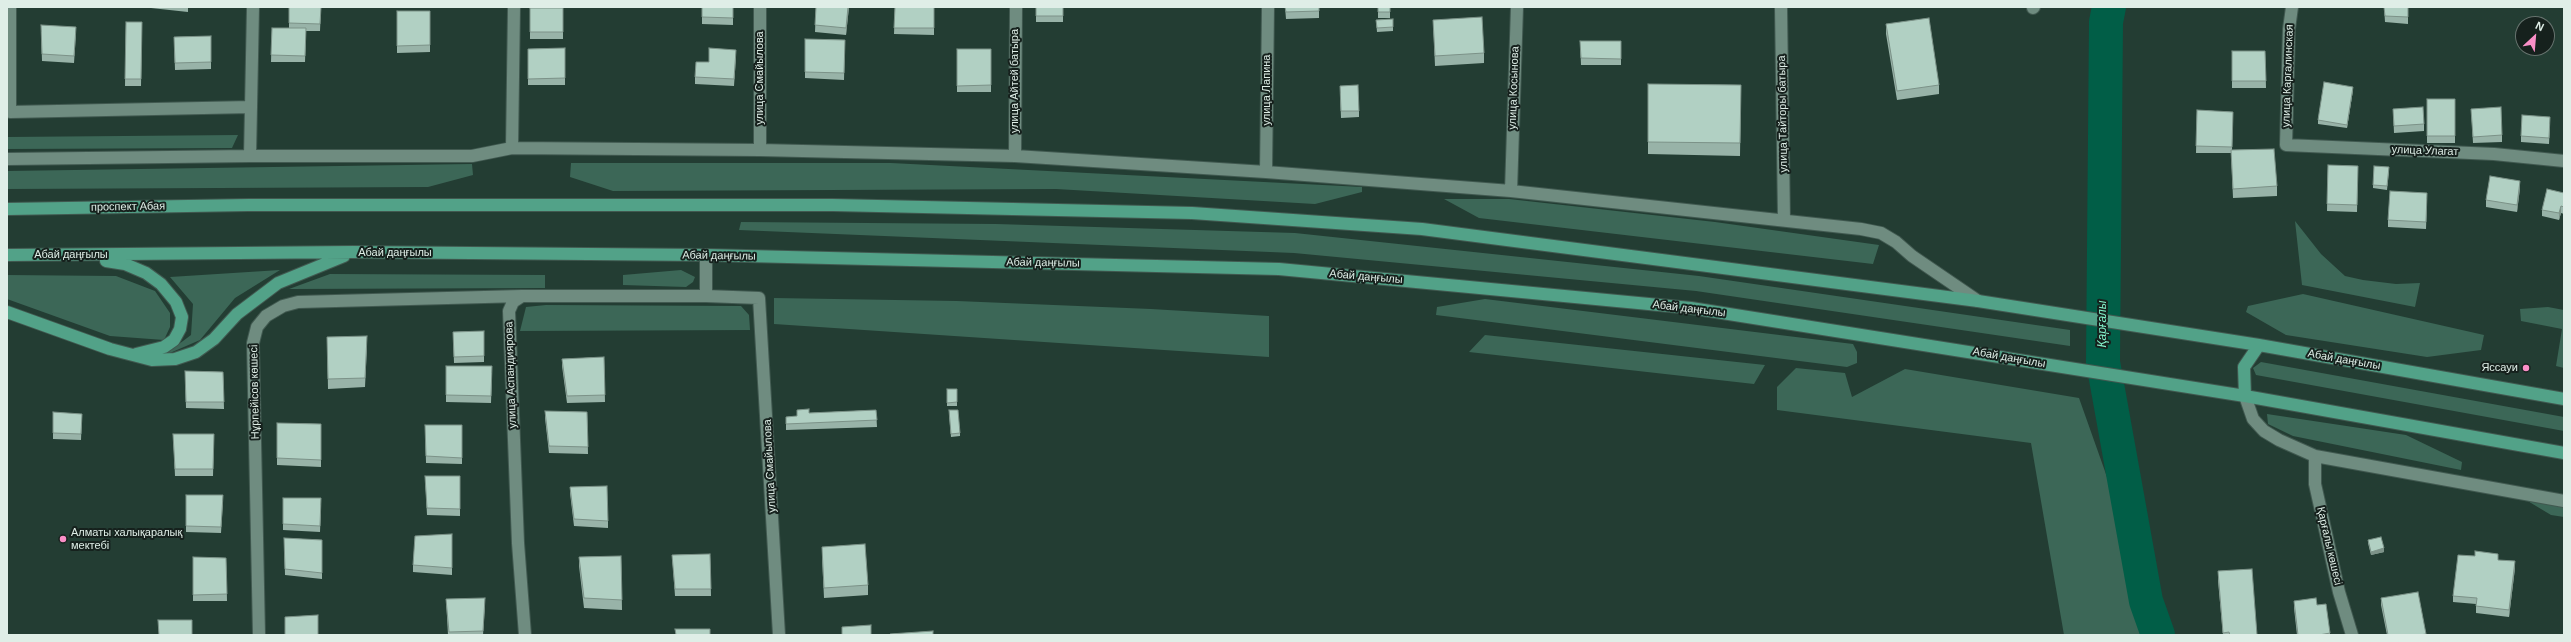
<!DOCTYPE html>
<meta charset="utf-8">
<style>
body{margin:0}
#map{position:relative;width:2571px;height:642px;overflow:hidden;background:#233d33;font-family:Helvetica,sans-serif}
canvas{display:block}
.frame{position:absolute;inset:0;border:8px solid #dfeee7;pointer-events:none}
.north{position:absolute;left:2515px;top:16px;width:40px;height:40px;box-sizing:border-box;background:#16211d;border:1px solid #66736e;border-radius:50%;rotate:26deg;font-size:11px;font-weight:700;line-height:16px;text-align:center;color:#dfeee7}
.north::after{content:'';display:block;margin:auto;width:14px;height:18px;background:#fa8fc7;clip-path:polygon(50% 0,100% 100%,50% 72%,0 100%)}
</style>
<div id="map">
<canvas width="2571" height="642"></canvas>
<div class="frame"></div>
<div class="north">N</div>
</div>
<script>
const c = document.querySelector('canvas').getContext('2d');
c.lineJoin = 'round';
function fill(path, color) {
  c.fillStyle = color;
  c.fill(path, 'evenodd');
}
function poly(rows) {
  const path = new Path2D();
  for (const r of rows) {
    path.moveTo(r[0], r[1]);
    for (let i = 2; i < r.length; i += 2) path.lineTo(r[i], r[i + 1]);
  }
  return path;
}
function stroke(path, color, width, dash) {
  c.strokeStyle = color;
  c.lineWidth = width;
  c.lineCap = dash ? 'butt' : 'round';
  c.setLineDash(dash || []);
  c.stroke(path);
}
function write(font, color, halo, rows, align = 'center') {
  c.font = font + ' Helvetica,sans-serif';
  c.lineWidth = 4;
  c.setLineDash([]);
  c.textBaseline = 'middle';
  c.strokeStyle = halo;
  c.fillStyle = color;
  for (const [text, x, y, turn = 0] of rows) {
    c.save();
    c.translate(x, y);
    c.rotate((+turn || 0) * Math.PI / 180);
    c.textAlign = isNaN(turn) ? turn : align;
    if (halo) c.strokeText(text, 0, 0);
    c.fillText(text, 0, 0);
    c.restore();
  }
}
const green = poly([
 [238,135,232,148,7,149,7,137],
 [571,163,891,163,1362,187,1362,192,1315,204,1056,189,613,191,570,177],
 [472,164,473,175,428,187,7,189,7,171],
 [1444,199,1509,199,1715,222,1879,245,1873,264,1479,218],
 [2295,221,2321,254,2345,276,2363,280,2396,284,2420,283,2415,307,2302,285],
 [741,222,996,224,1295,233,1699,276,2070,330,2070,346,1696,291,1294,253,739,230],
 [280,270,235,298,200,340,163,356,191,335,193,304,170,277],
 [681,270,695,277,693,282,686,287,623,285,623,275],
 [330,274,545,275,545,288,289,289],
 [7,275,116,276,155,291,170,313,170,327,164,340,110,336,7,299],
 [2303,294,2484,335,2481,350,2427,357,2286,335,2246,312,2248,306],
 [774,298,957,301,1151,309,1269,316,1269,357,774,324],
 [1485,299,1853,344,1857,352,1857,363,1847,367,1436,315,1437,307],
 [546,305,741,306,749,315,750,330,520,331,526,307],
 [2548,307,2564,310,2564,368,2556,366,2562,329,2521,321,2520,309],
 [1485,335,1765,365,1754,384,1469,352],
 [2261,362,2564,417,2564,431,2256,375,2253,368],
 [1796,368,1845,373,1852,397,1905,369,2079,398,2163,635,2064,635,2031,443,1777,410,1777,387],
 [2267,414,2406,435,2462,462,2461,470,2293,436,2268,424],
 [2521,497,2564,504,2564,517,2551,515]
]);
const river = poly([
 [2109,7,2106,22,2103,362,2146,601,2158,635]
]);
const minor = poly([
 [10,7,10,112,251,107,250,156],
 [1781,7,1784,220],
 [2292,7,2289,29,2286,145,2494,154,2564,161],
 [2033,8,2034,7],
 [251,107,253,7],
 [512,148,514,7],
 [760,150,760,7],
 [1015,156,1016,7],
 [7,159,250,156,472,156,512,148,760,150,1015,156,1266,172,1511,191,1861,229,1881,233,1896,242,1912,256,1978,301],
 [1266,172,1268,7],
 [1511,191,1517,7],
 [706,296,759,298,779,635],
 [2245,396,2253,419,2264,431,2279,440,2315,456,2564,501],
 [2315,456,2315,484,2339,592,2352,635],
 [259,635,253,343,257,327,266,316,283,306,298,302,522,296],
 [525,635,518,543,509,311,513,302,522,296,706,296,706,255]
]);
const major = poly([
 [7,209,248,205,833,205,1192,213,1422,229,1978,301,2259,345,2564,399],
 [7,255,353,252,706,255,1279,269,1691,308,2245,396,2564,453],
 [106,261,125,264,146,273,161,284,176,302,182,317,180,329,174,340,164,347,136,354],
 [7,312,110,349,152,360,175,359,196,352,214,339,237,314,278,283,344,256],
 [2245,396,2244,367,2259,345]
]);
const wall = poly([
 [151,7,188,7,188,12,151,8],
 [289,7,321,7,320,31,306,31,305,62,271,62,272,28,289,28],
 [702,7,733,7,733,25,702,24],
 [816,7,849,7,846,35,815,32],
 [895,7,934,7,934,35,894,34],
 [1036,7,1063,7,1063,22,1036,22],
 [1285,7,1319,7,1319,18,1286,19],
 [1378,7,1390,7,1390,18,1378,18],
 [2384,7,2408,7,2408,24,2385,22],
 [530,8,563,8,563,39,530,39],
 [397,11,430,11,430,52,397,53],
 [1393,19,1393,31,1377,32,1376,20],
 [1433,20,1484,53,1484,63,1435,66],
 [126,22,142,22,141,86,125,86],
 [1886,24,1939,85,1939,94,1897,100,1886,34],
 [41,32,76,33,74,63,42,61],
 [211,36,211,69,175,70,174,37],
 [805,39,845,40,844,80,805,78],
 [1580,41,1621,41,1621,65,1581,65],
 [565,48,565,85,528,85,528,49],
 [957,49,991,49,991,92,957,92],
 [2232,51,2265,51,2266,88,2232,88],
 [736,57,734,86,695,84,695,77,709,62],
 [1648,84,1741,85,1740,156,1648,154],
 [2353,90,2347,128,2318,124,2318,120],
 [1340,93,1359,111,1359,117,1341,118],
 [2427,99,2455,99,2455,143,2427,143],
 [2393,109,2424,124,2424,131,2394,133],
 [2471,109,2502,135,2502,142,2473,143],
 [2197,110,2233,112,2232,150,2277,186,2277,196,2233,198,2231,153,2196,153],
 [2550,124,2549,144,2521,142,2521,136],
 [2328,165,2358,166,2357,212,2327,211],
 [2389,171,2387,190,2373,188,2373,185],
 [2520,188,2517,212,2486,207,2486,200],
 [2564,191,2564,214,2561,213,2559,220,2542,216,2542,210,2564,193],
 [2427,199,2426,229,2388,227,2388,220],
 [484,331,484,362,454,363,453,332],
 [327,337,367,345,365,387,328,389],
 [604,357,605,402,567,403,562,366,562,359],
 [446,366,492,373,491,403,446,402],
 [185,371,223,372,224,409,186,408],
 [947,389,957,389,957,406,947,406],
 [876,410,877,427,786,430,786,417,797,416,809,413],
 [545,411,587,412,588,454,549,453,545,418],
 [82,414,81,440,53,439,53,433],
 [949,414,960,433,960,436,951,437],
 [277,423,321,424,321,467,277,465],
 [425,425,462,425,462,464,426,463],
 [173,434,214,434,213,476,175,476],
 [425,476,460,476,460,516,427,515],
 [570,487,608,521,608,528,574,526,570,493],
 [186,495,223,501,221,533,186,532],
 [321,505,320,532,283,530,283,524],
 [452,534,452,575,413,572,413,565],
 [284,538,322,540,322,579,285,575],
 [2368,540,2384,552,2371,555,2368,543],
 [822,547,868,585,868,595,824,598,822,556],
 [710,554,711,596,675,596,672,555],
 [621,556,622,610,584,608,579,566,579,557],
 [193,557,226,558,227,601,193,601],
 [2498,560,2515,568,2509,617,2476,613,2476,604,2453,602,2453,596],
 [2218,571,2257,635,2223,635,2218,581],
 [2381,598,2426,634,2426,635,2387,635,2381,605],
 [446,599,485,605,483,635,448,635],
 [2294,601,2317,605,2330,633,2330,635,2297,635,2294,608]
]);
const shadedWall = poly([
 [848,7,849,7,846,35,846,28],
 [2353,87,2353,90,2347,128,2347,125],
 [2520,181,2520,188,2517,212,2517,205],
 [2561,206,2561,213,2559,220,2559,213],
 [2384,548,2384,552,2371,555,2371,552],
 [2515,561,2515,568,2509,617,2509,610]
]);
const building = poly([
 [289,7,321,7,320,24,289,23,289,7],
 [702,7,733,7,733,18,702,17,702,7],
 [816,7,848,7,846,28,815,25,816,7],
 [895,7,934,7,934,28,894,28,895,7],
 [1036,7,1063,7,1063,16,1036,16,1036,7],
 [1285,7,1319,7,1319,11,1286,12,1285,7],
 [1378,7,1390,7,1390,12,1378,12,1378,7],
 [2384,7,2408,7,2408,17,2385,16,2384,7],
 [530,8,563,8,563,32,530,32,530,8],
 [397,11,430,11,430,45,397,46,397,11],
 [1482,17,1484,53,1435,56,1433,20,1482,17],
 [1929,18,1939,85,1897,91,1886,24,1929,18],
 [1393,19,1393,27,1377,28,1376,20,1393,19],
 [126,22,142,22,141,79,125,79,126,22],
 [41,25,76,27,74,56,42,54,41,25],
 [272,28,306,28,305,56,271,55,272,28],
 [211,36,211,62,175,63,174,37,211,36],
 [805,39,845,40,844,73,805,72,805,39],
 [1580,41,1621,41,1621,59,1581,58,1580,41],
 [565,48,565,78,528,79,528,49,565,48],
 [709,48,736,50,734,79,695,77,696,62,709,62,709,48],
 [957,49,991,49,991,85,957,86,957,49],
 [2232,51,2265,51,2266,81,2232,81,2232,51],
 [2324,82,2353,87,2347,125,2318,120,2324,82],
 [1648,84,1741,85,1740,143,1648,142,1648,84],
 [1358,85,1359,111,1341,111,1340,86,1358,85],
 [2427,99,2455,99,2455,136,2427,136,2427,99],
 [2423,107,2424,124,2394,126,2393,109,2423,107],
 [2501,107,2502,135,2473,137,2471,109,2501,107],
 [2197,110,2233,112,2232,147,2196,146,2197,110],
 [2522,115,2550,117,2549,138,2521,136,2522,115],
 [2274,149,2277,186,2233,189,2231,150,2274,149],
 [2328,165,2358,166,2357,205,2327,204,2328,165],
 [2374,166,2389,167,2387,186,2373,185,2374,166],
 [2490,176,2520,181,2517,205,2486,200,2490,176],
 [2547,189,2564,193,2564,191,2564,207,2561,206,2559,213,2542,210,2547,189],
 [2390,191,2427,193,2426,222,2388,220,2390,191],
 [484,331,484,356,454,357,453,332,484,331],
 [367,336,365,378,328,379,327,337,367,336],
 [604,357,605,395,567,396,562,359,604,357],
 [446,366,492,366,491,396,446,395,446,366],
 [185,371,223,372,224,402,186,402,185,371],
 [947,389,957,389,957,402,947,403,947,389],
 [809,409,809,413,876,410,877,420,786,424,786,417,797,416,797,410,809,409],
 [949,410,958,410,960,433,951,434,949,410],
 [545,411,587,412,588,447,549,446,545,411],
 [53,412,82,414,81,434,53,433,53,412],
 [277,423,321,424,321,460,277,458,277,423],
 [425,425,462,425,462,458,426,456,425,425],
 [173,434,214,434,213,469,175,469,173,434],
 [425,476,460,476,460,509,427,508,425,476],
 [607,486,608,521,574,519,570,487,607,486],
 [186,495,223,495,221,527,186,526,186,495],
 [283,498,321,498,320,526,283,524,283,498],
 [452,534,452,568,413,565,415,536,452,534],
 [2381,537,2384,548,2371,552,2368,540,2381,537],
 [284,538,322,540,322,573,285,569,284,538],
 [865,544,868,585,824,588,822,547,865,544],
 [2475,551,2498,554,2498,560,2515,561,2509,610,2476,606,2477,598,2453,596,2458,555,2475,556,2475,551],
 [710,554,711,589,675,589,672,555,710,554],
 [621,556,622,600,584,598,579,557,621,556],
 [193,557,226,558,227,594,193,595,193,557],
 [2252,569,2257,635,2230,635,2229,632,2223,633,2218,571,2252,569],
 [2418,592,2426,634,2420,635,2388,635,2381,598,2418,592],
 [485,598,483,631,449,632,446,599,485,598],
 [2316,598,2317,605,2326,604,2330,633,2319,635,2298,635,2294,601,2316,598],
 [318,615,318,635,285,635,285,617,318,615],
 [158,620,192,620,192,635,159,635,158,620],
 [871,625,871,635,842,635,842,627,871,625],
 [675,629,710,629,710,635,676,635,675,629],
 [933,631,933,635,890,635,890,634,933,631]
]);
const markers = [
 [2526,368,4,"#fa8fc7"],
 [63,539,4,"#fa8fc7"]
];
const streetNames = [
 ["улица Каргалинская",2288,76,-88],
 ["улица Смайылова",760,78,-90],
 ["улица Айтей батыра",1015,81,-90],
 ["улица Косынова",1514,88,-88],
 ["улица Лапина",1267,90,-90],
 ["улица Тайторы батыра",1783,114,-91],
 ["улица Улагат",2425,151,2],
 ["проспект Абая",128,207,-1],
 ["Абай даңғылы",395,253],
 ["Абай даңғылы",71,255],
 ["Абай даңғылы",719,256,1],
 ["Абай даңғылы",1043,263,1],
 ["Абай даңғылы",1366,277,5],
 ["Абай даңғылы",1689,309,7],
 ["Абай даңғылы",2009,358,10],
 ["Абай даңғылы",2344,360,10],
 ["улица Аспандиярова",511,375,-92],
 ["Нұрпейісов көшесі",255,392,-91],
 ["улица Смайылова",770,466,-93],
 ["Қарғалы көшесі",2329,546,77]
];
const poiNames = [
 ["Яссауи",2518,368],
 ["Алматы халықаралық",71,533,"left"],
 ["мектебі",71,546,"left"]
];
const waterNames = [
 ["Қарғалы",2103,324,-90]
];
fill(green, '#3c6757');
stroke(river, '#015e47', 34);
stroke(minor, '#415950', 14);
stroke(major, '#415950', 14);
stroke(minor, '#6f8c80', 12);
stroke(major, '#52a288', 12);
fill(wall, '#98b3a8');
fill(shadedWall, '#7c9288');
fill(building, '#b1d0c3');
stroke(building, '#7c9288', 1);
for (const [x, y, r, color] of markers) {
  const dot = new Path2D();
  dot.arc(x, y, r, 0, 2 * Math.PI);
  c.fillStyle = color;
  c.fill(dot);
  stroke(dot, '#16211d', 1.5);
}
write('11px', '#dfeee7', '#16211d', streetNames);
write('11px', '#dfeee7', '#16211d', poiNames, 'right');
write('italic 12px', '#82f0c9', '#16211d', waterNames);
</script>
